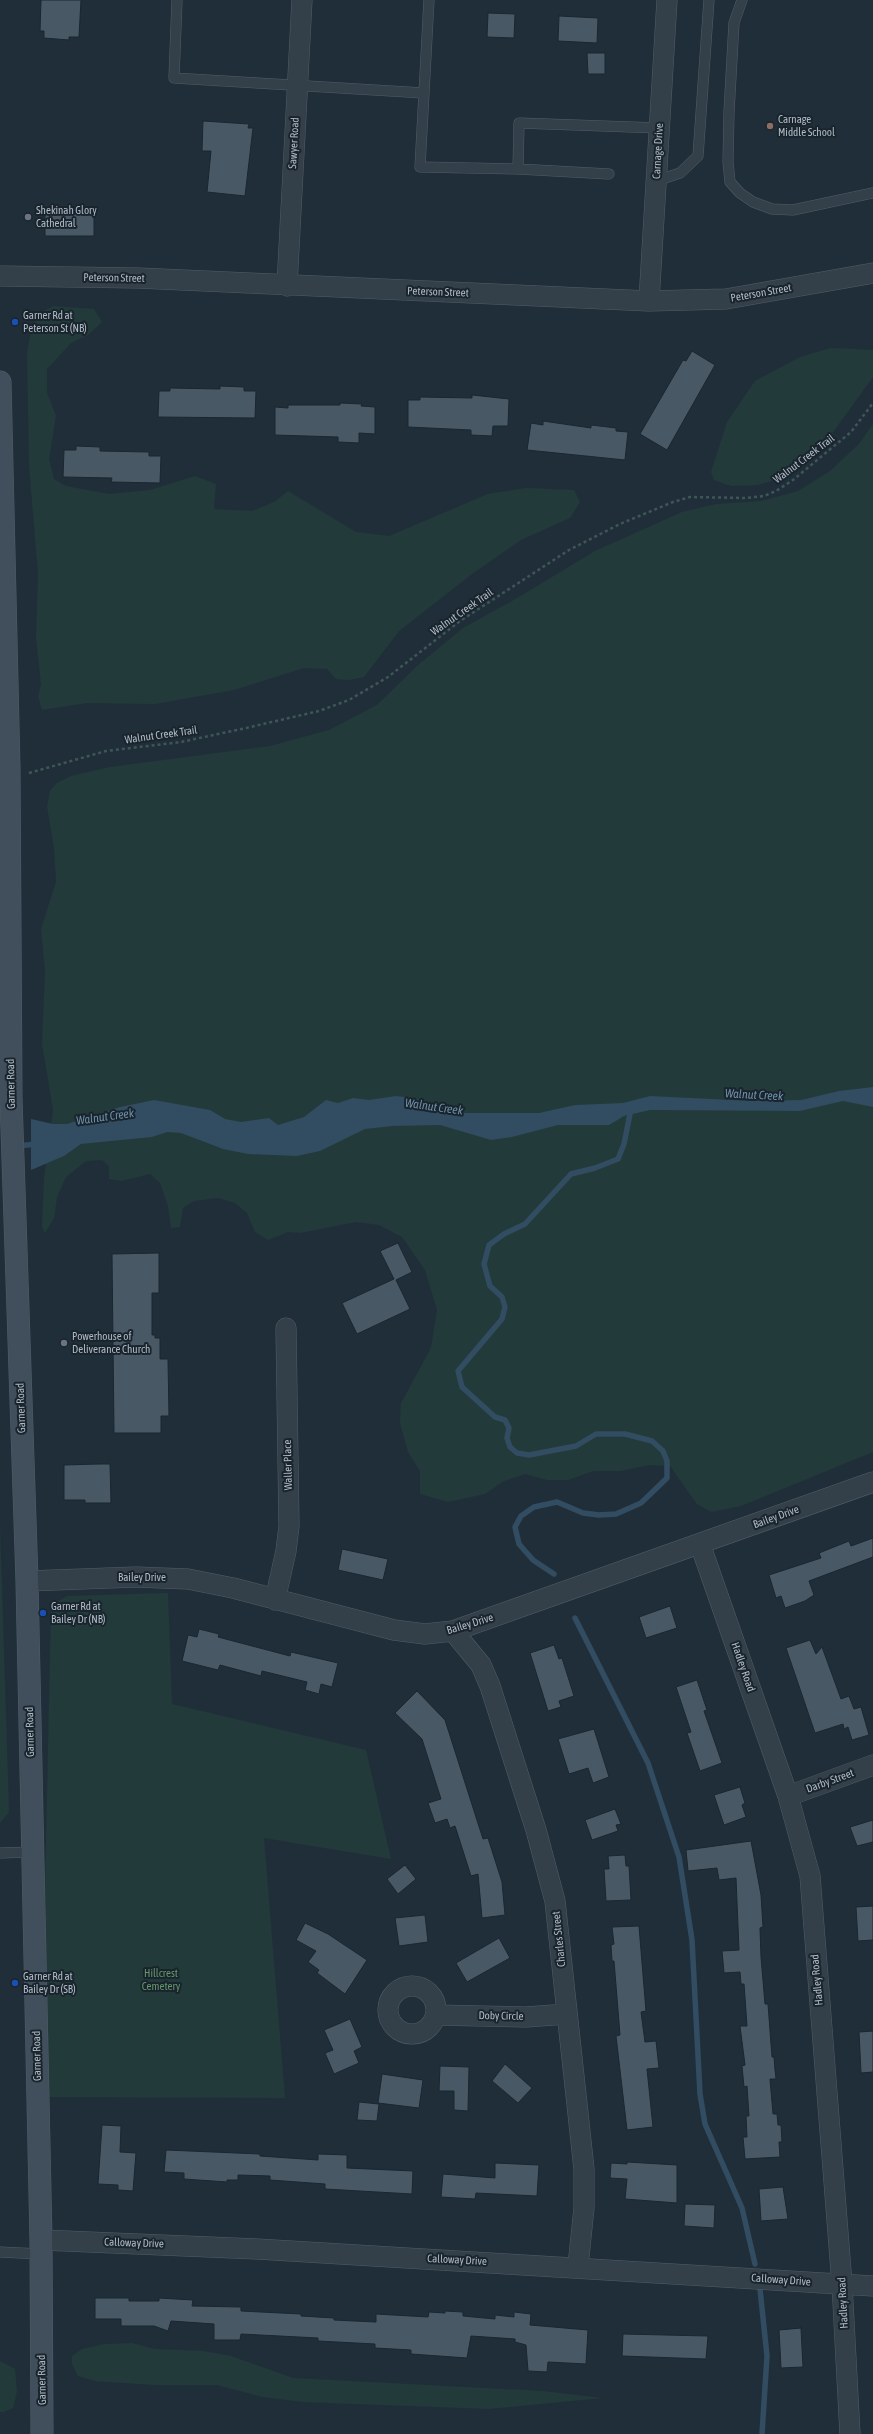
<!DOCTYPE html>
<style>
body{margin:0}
canvas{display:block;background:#202e39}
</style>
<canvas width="873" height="2434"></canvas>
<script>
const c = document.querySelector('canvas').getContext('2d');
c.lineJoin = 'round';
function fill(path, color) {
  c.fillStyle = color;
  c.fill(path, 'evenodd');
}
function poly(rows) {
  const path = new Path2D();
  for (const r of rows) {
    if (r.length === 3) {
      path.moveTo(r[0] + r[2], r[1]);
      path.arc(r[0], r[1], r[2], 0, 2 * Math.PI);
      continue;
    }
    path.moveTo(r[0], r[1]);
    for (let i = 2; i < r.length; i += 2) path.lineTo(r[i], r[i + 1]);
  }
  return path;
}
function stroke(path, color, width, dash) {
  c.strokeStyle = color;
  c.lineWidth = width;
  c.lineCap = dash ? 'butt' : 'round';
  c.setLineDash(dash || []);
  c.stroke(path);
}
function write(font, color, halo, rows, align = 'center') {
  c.font = font + ' "Asap Condensed",sans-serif';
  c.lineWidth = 4;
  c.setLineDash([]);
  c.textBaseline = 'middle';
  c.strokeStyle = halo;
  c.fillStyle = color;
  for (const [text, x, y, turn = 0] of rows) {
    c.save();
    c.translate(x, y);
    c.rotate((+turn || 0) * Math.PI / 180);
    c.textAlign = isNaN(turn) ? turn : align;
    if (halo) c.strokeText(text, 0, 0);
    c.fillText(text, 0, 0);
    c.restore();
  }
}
const green = poly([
 [54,306,94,309,102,322,88,335,71,343,47,369,47,393,56,416,49,459,54,479,66,486,109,494,150,490,195,476,216,484,214,509,252,511,274,502,288,491,356,532,389,536,488,494,526,488,574,490,580,502,570,518,521,540,472,574,399,631,364,677,349,680,336,679,327,669,304,668,234,690,155,704,87,703,42,710,38,697,41,684,36,638,38,574,29,465,27,352,31,330,38,314],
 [831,348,873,350,873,377,825,443,788,476,758,485,731,486,714,480,711,472,727,422,755,381,800,357],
 [873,424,873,1452,741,1506,711,1512,697,1504,670,1466,650,1465,620,1471,593,1471,568,1480,547,1480,525,1474,504,1481,485,1494,448,1502,420,1494,420,1471,408,1452,400,1423,401,1403,431,1348,437,1310,425,1270,402,1237,379,1225,356,1222,300,1233,288,1232,268,1240,255,1232,247,1213,235,1203,218,1198,194,1201,183,1208,180,1227,171,1228,168,1206,160,1183,150,1174,121,1181,109,1179,109,1166,102,1160,86,1161,66,1177,57,1197,54,1218,45,1233,42,1226,44,1178,53,1110,42,1044,45,971,41,929,56,882,54,847,47,807,50,791,57,783,71,776,110,767,270,746,329,730,377,705,418,665,463,628,512,601,595,551,682,512,716,504,761,501,798,491,830,471,859,444],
 [0,1525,9,1812,0,1823],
 [168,1593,172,1704,366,1750,391,1859,264,1838,285,2098,49,2097,45,1889,51,1610,57,1602,67,1596],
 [132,2343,155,2349,203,2351,231,2356,293,2378,542,2391,603,2398,489,2409,303,2402,263,2397,217,2385,155,2385,95,2381,78,2376,72,2364,72,2356,82,2349,105,2344],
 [0,2361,15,2369,17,2392,13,2408,4,2412,0,2412]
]);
const water = poly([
 [873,1087,873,1107,843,1101,800,1111,650,1110,624,1116,609,1125,558,1125,512,1137,491,1140,440,1125,393,1126,365,1129,320,1151,297,1156,248,1154,223,1149,181,1133,167,1132,152,1137,81,1144,64,1156,31,1170,31,1119,53,1124,67,1124,120,1107,154,1100,210,1110,225,1119,241,1122,269,1118,278,1125,304,1117,326,1100,338,1103,353,1098,369,1100,396,1096,413,1098,464,1113,539,1113,575,1105,623,1103,650,1096,753,1101,801,1100,839,1091]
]);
const stream = poly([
 [17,1146,37,1144],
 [554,1574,533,1560,519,1544,515,1527,521,1516,534,1507,557,1502,583,1513,599,1515,616,1514,641,1503,667,1478,667,1461,663,1451,652,1441,625,1434,596,1434,576,1446,529,1455,517,1453,510,1447,507,1438,509,1428,505,1420,495,1417,462,1387,458,1371,502,1319,505,1307,502,1297,490,1286,484,1264,489,1245,504,1234,525,1224,571,1174,595,1168,618,1159,624,1144,631,1109],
 [575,1618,648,1763,679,1857,692,1940,700,2094,705,2124,742,2208,755,2264],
 [760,2289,767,2356,762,2434]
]);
const building = poly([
 [41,0,81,0,79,37,69,37,69,40,44,38,44,31,40,31,41,0],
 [488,13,515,14,514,38,487,37,488,13],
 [559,16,598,18,597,43,558,41,559,16],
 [587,53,605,53,605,74,588,74,587,53],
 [203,121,249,124,248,128,253,128,245,196,207,192,211,151,202,151,203,121],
 [45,211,94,211,94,236,45,236,45,211],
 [692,351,715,365,667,450,640,434,683,360,686,361,692,351],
 [220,386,244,387,244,391,256,391,255,418,158,417,159,391,170,391,170,388,220,389,220,386],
 [472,395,509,399,508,426,493,426,492,436,471,435,471,430,408,427,408,400,420,400,420,397,472,398,472,395],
 [340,403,362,404,361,406,375,407,375,434,359,433,359,443,338,442,338,437,275,435,275,407,288,408,288,405,340,405,340,403],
 [543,421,591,428,591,425,616,428,616,431,628,432,625,460,527,450,531,423,543,425,543,421],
 [76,446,100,447,100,451,149,452,149,456,161,456,160,483,111,482,112,478,63,477,64,450,76,450,76,446],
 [398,1243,412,1272,396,1280,410,1309,357,1334,342,1303,394,1279,380,1251,398,1243],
 [159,1253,159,1293,152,1293,152,1335,155,1335,155,1338,160,1338,160,1359,168,1359,169,1416,161,1416,161,1433,114,1433,112,1254,159,1253],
 [98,1464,110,1464,111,1503,85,1503,85,1500,64,1500,64,1465,98,1464],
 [873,1538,873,1557,809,1581,814,1595,805,1601,785,1608,781,1596,776,1598,769,1575,821,1558,819,1553,849,1541,851,1546,873,1538],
 [342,1549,388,1559,383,1580,338,1570,342,1549],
 [670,1606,677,1628,646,1638,639,1617,670,1606],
 [199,1629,219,1634,218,1637,290,1656,291,1652,338,1663,332,1687,321,1684,319,1694,305,1690,307,1682,262,1671,261,1676,220,1665,218,1670,182,1661,188,1635,197,1637,199,1629],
 [810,1640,816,1654,822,1647,841,1699,849,1696,854,1709,861,1707,869,1735,852,1740,848,1727,844,1729,843,1724,815,1733,786,1648,810,1640],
 [554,1645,559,1659,562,1658,574,1696,559,1701,561,1707,548,1711,530,1653,554,1645],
 [697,1680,707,1710,704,1711,722,1763,700,1771,687,1733,691,1732,676,1687,697,1680],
 [417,1691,445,1720,483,1839,488,1838,502,1882,505,1915,482,1918,478,1874,471,1876,455,1826,450,1828,447,1819,435,1823,428,1803,441,1799,422,1739,395,1713,417,1691],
 [594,1729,609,1777,593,1783,588,1768,569,1774,558,1739,594,1729],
 [740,1787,745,1803,742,1805,746,1817,724,1825,714,1795,740,1787],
 [615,1809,621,1824,616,1825,618,1831,592,1840,585,1820,615,1809],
 [873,1820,873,1842,857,1846,850,1827,873,1820],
 [751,1841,761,1895,763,1927,760,1928,761,1957,765,2004,768,2004,772,2057,774,2057,775,2070,776,2079,770,2079,773,2114,777,2114,778,2125,781,2125,782,2142,779,2142,780,2157,745,2159,743,2137,747,2137,746,2116,749,2116,747,2086,744,2087,742,2066,745,2065,740,2026,747,2026,744,1984,741,1984,740,1972,724,1973,722,1951,739,1950,736,1878,719,1880,717,1868,688,1871,686,1850,751,1841],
 [625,1855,626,1866,629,1866,631,1900,606,1901,604,1869,609,1869,608,1856,625,1855],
 [405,1865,416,1879,398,1894,387,1879,405,1865],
 [873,1906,873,1940,858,1941,856,1907,873,1906],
 [425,1915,428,1942,399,1946,395,1918,425,1915],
 [305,1923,328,1934,367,1960,345,1994,317,1973,319,1970,308,1962,316,1951,296,1940,305,1923],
 [639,1926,646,2011,641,2012,645,2042,656,2041,659,2068,647,2069,653,2127,627,2130,616,2036,620,2035,614,1961,612,1961,611,1945,614,1944,612,1927,639,1926],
 [499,1938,510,1958,467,1982,456,1963,499,1938],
 [350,2019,362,2047,354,2051,359,2063,334,2074,325,2053,333,2050,324,2030,350,2019],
 [873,2031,873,2072,861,2073,859,2032,873,2031],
 [505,2064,532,2088,518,2103,492,2081,505,2064],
 [440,2066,469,2067,468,2111,454,2110,454,2091,439,2091,440,2066],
 [382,2074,423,2080,419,2108,378,2103,382,2074],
 [359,2102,379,2104,377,2121,357,2120,359,2102],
 [102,2125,121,2126,120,2152,136,2153,133,2191,118,2190,118,2185,98,2184,102,2125],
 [166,2150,260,2154,260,2156,318,2160,318,2154,347,2155,347,2168,413,2171,412,2194,325,2189,325,2184,270,2180,270,2176,238,2175,238,2180,227,2180,227,2182,184,2179,184,2173,164,2172,166,2150],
 [627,2162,677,2165,677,2203,625,2199,627,2179,610,2178,611,2163,627,2164,627,2162],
 [495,2163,539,2165,537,2196,476,2193,475,2199,441,2197,443,2174,495,2178,495,2163],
 [783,2187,788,2219,761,2221,759,2189,783,2187],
 [685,2204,715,2205,714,2228,684,2226,685,2204],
 [95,2298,129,2298,129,2301,159,2301,159,2298,193,2300,192,2306,241,2307,241,2311,301,2314,301,2316,334,2318,334,2320,376,2322,376,2314,428,2317,429,2312,445,2313,445,2311,463,2312,463,2316,495,2319,495,2315,514,2317,514,2312,531,2314,530,2325,588,2330,586,2364,548,2362,547,2372,528,2371,526,2345,515,2342,515,2339,471,2336,467,2358,411,2354,411,2350,375,2348,375,2344,318,2341,318,2338,241,2334,240,2340,214,2340,214,2324,171,2321,168,2331,154,2326,121,2326,121,2319,95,2319,95,2298],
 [801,2328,803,2367,781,2368,779,2330,801,2328],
 [623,2334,708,2336,706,2359,622,2356,623,2334]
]);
const path = poly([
 [29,773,106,751,181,742,246,728,319,711,349,700,388,677,460,621,569,550,620,524,673,502,690,497,746,498,764,496,776,491,793,480,851,432,873,403]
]);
const lane = poly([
 [177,0,174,78,424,93],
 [429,0,420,167,518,169,519,123,659,128],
 [742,0,734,23,729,112,728,162,730,182,740,193,753,202,772,209,793,210,873,193],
 [518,169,609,174],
 [656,181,680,173,698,156,709,0],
 [0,1853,33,1852],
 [0,2252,41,2254]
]);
const street = poly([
 [0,276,138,278,649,301,726,299,873,273],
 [287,286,302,0],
 [649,301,667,0],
 [700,1544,788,1796,810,1876,842,2284,850,2434],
 [27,1581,136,1577,188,1579,233,1588,394,1630,425,1634,453,1631,873,1482],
 [275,1600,286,1551,289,1526,286,1328],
 [453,1631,481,1665,490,1686,536,1830,555,1901,584,2169,584,2208,578,2266],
 [788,1796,873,1765],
 [412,2010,24],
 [436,2015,526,2017,567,2014],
 [41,2240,257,2249,873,2286]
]);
const secondary = poly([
 [0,382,9,769,11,1099,27,1581,41,2240,42,2434]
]);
const markers = [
 [770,126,4,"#8d6e63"],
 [28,217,4,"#6b7280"],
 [15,322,4,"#1a4fb4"],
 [64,1343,4,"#6b7280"],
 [43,1613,4,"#1a4fb4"],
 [15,1983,4,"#1a4fb4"]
];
const poiNames = [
 ["Carnage",778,120],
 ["Middle School",778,133],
 ["Shekinah Glory",36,211],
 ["Cathedral",36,224],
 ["Garner Rd at",23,316],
 ["Peterson St (NB)",23,329],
 ["Powerhouse of",72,1337],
 ["Deliverance Church",72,1350],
 ["Garner Rd at",51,1607],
 ["Bailey Dr (NB)",51,1620],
 ["Garner Rd at",23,1977],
 ["Bailey Dr (SB)",23,1990]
];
const streetNames = [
 ["Sawyer Road",294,143,-87],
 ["Carnage Drive",658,151,-87],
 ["Peterson Street",114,278,1],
 ["Peterson Street",438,292,2],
 ["Peterson Street",761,293,-10],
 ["Walnut Creek Trail",804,459,-37],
 ["Walnut Creek Trail",462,612,-35],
 ["Walnut Creek Trail",161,735,-8],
 ["Garner Road",11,1084,-91],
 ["Garner Road",21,1408,-92],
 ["Waller Place",288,1465,-91],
 ["Bailey Drive",776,1517,-20],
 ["Bailey Drive",142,1578],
 ["Bailey Drive",470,1624,-17],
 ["Hadley Road",743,1667,71],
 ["Garner Road",30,1732,-91],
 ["Darby Street",830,1781,-20],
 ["Charles Street",559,1939,-96],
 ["Hadley Road",817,1980,-95],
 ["Doby Circle",501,2016,1],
 ["Garner Road",37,2056,-91],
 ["Calloway Drive",134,2243,2],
 ["Calloway Drive",457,2260,3],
 ["Calloway Drive",781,2280,4],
 ["Hadley Road",843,2303,-93],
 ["Garner Road",42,2380,-91]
];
const parkNames = [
 ["Hillcrest",161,1974],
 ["Cemetery",161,1987]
];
const waterNames = [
 ["Walnut Creek",754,1095,3],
 ["Walnut Creek",434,1107,8],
 ["Walnut Creek",105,1117,-8]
];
fill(green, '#223a39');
fill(water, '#324c61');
stroke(stream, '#324c61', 5.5);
fill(building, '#485865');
stroke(building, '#1b262f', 1);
stroke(lane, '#515d67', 11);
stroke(street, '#515d67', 21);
stroke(secondary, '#515d67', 23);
stroke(path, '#3f5656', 2.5, [3, 3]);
stroke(lane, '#333f49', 10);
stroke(street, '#333f49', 20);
stroke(secondary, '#414f5c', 22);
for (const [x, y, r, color] of markers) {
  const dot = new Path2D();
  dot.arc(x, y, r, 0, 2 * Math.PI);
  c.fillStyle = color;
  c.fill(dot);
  stroke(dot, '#19242d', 1.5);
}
write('11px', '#aebac6', '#19242d', poiNames, 'left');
write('11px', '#aebac6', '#19242d', streetNames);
write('11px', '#65976a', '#19242d', parkNames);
write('italic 12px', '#6d90aa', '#19242d', waterNames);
</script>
